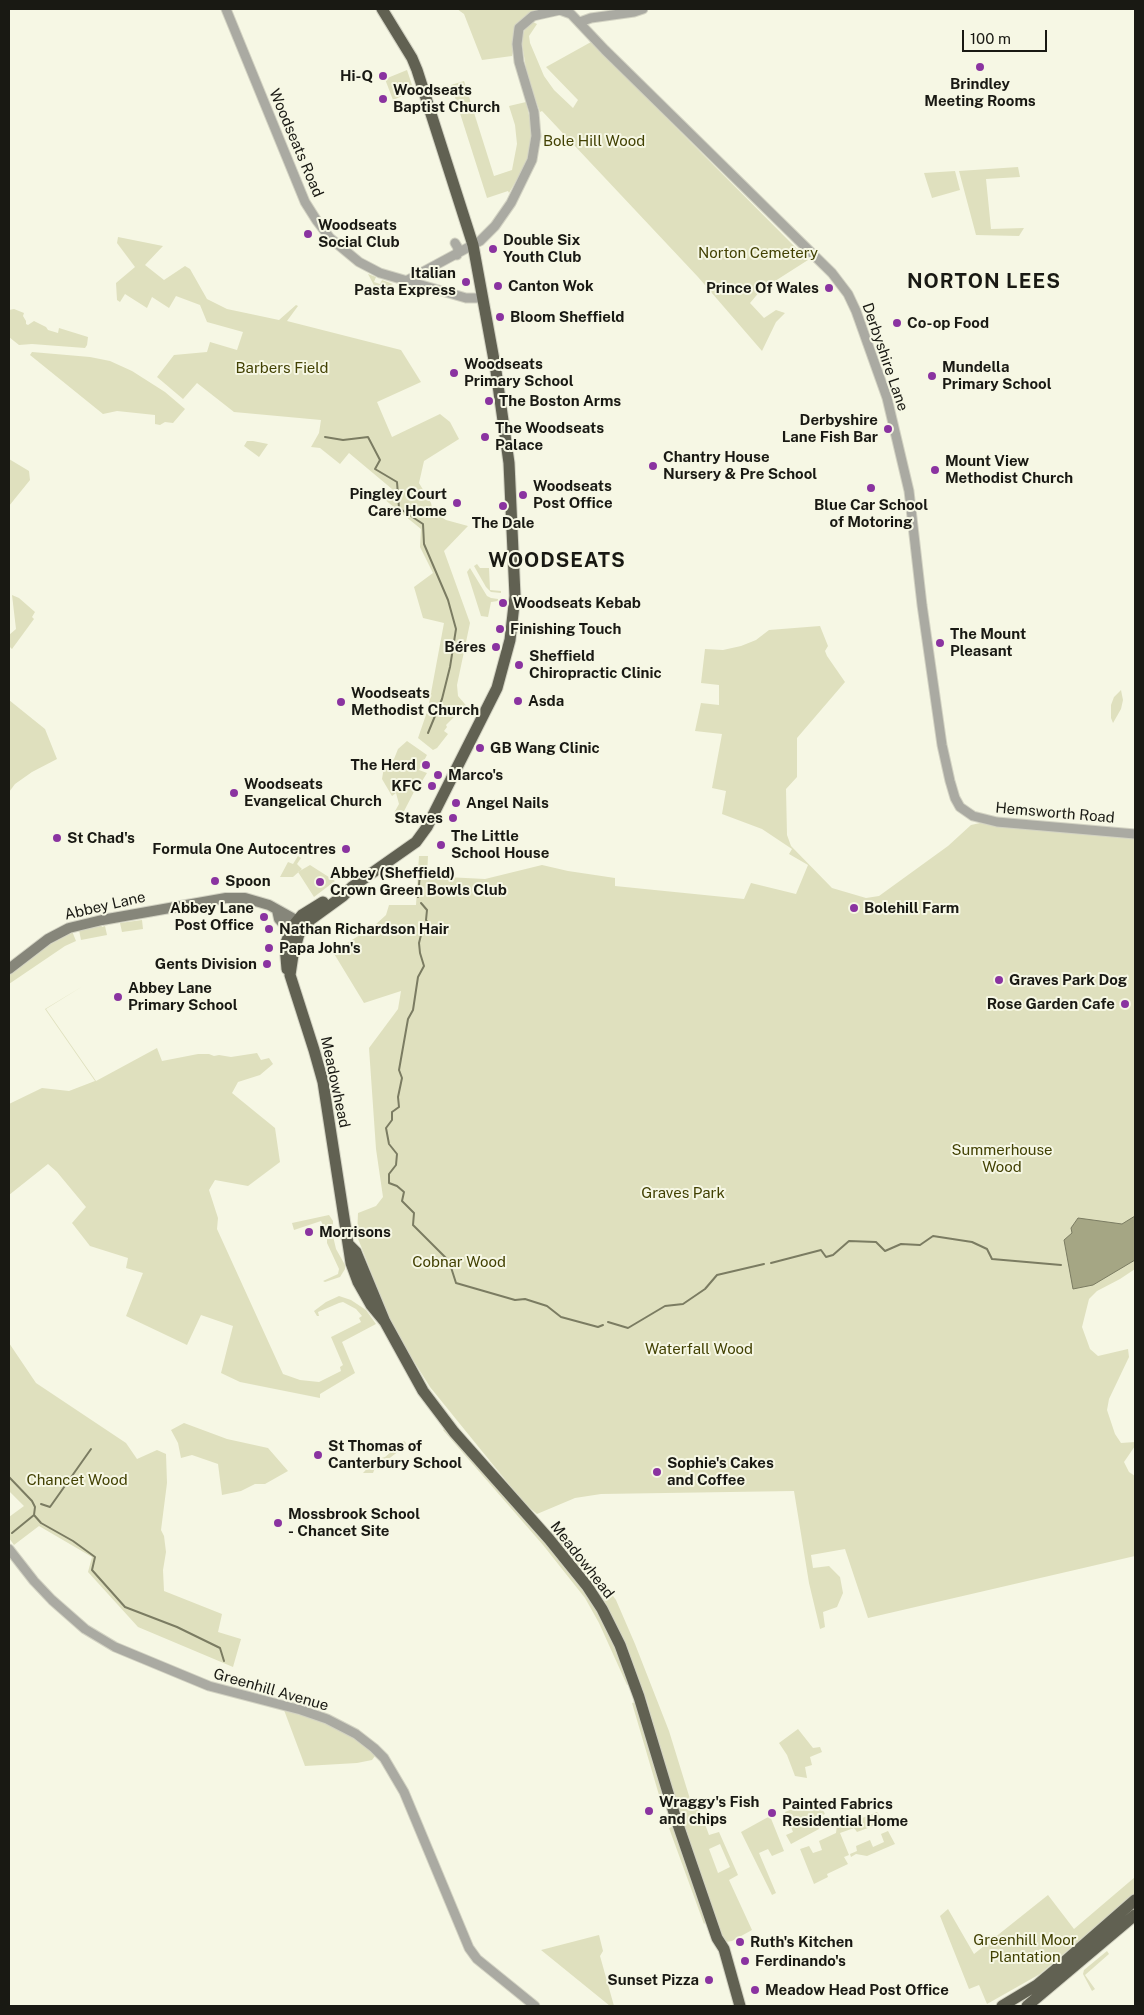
<!DOCTYPE html>
<meta charset="utf-8">
<style>
body{margin:0}
#map{position:relative;width:1144px;height:2015px;overflow:hidden;background:#f6f7e4;font-family:"Public Sans",sans-serif}
canvas{display:block}
.frame{position:absolute;inset:0;border:10px solid #191913;pointer-events:none}
.scale{position:absolute;left:962px;top:30px;width:85px;height:22px;box-sizing:border-box;border:2px solid #191913;border-top:0;padding-left:6px;font-size:15px;line-height:18px;white-space:nowrap;color:#191913;-webkit-text-stroke:4px #f6f7e4;paint-order:stroke}
</style>
<div id="map">
<canvas width="1144" height="2015"></canvas>
<div class="frame"></div>
<div class="scale">100 m</div>
</div>
<script>
const c = document.querySelector('canvas').getContext('2d');
c.lineJoin = 'round';
function fill(path, color) {
  c.fillStyle = color;
  c.fill(path, 'evenodd');
}
function poly(rows) {
  const path = new Path2D();
  for (const r of rows) {
    path.moveTo(r[0], r[1]);
    for (let i = 2; i < r.length; i += 2) path.lineTo(r[i], r[i + 1]);
  }
  return path;
}
function stroke(path, color, width, dash) {
  c.strokeStyle = color;
  c.lineWidth = width;
  c.lineCap = dash ? 'butt' : 'round';
  c.setLineDash(dash || []);
  c.stroke(path);
}
function write(font, color, halo, rows, align = 'center') {
  c.font = font + ' "Public Sans",sans-serif';
  c.lineWidth = 4;
  c.setLineDash([]);
  c.textBaseline = 'middle';
  c.strokeStyle = halo;
  c.fillStyle = color;
  for (const [text, x, y, turn = 0] of rows) {
    c.save();
    c.translate(x, y);
    c.rotate((+turn || 0) * Math.PI / 180);
    c.textAlign = isNaN(turn) ? turn : align;
    if (halo) c.strokeText(text, 0, 0);
    c.fillText(text, 0, 0);
    c.restore();
  }
}
const green = poly([
 [457,9,544,9,533,12,519,25,512,56,482,60,464,14],
 [533,22,537,24,529,36,530,43,544,76,554,90,573,108,578,100,546,67,591,42,808,260,761,290,750,303,764,318,776,310,785,313,776,322,762,351,698,277,542,111,540,112,528,80,522,44,523,34,527,25],
 [407,70,414,91,393,100,385,79],
 [464,81,494,176,512,170,517,144,515,125,509,106,526,102,531,124,531,145,525,166,509,193,508,191,487,198,451,85],
 [1018,167,1020,177,986,179,991,229,1024,228,1019,236,976,235,959,171],
 [955,171,960,190,932,198,924,173],
 [118,237,163,246,145,265,164,280,185,266,190,269,207,299,227,309,279,320,296,305,298,306,287,321,401,350,421,382,377,402,392,437,440,414,450,422,459,439,424,461,419,483,431,503,433,512,446,520,468,526,444,551,470,623,457,685,458,696,470,710,468,713,463,708,446,725,447,727,444,731,448,734,437,748,433,750,418,738,428,709,444,623,423,618,414,587,433,573,420,547,421,529,384,499,392,489,349,453,340,464,320,448,311,447,319,433,321,420,234,412,197,383,183,399,157,377,174,355,207,352,210,342,237,350,243,332,207,322,200,305,176,296,169,308,152,297,147,308,125,294,120,302,117,300,116,283,135,267,117,243],
 [368,274,376,277,374,282,380,284,382,280,393,284,377,291],
 [14,309,24,313,23,316,26,321,26,324,28,325,34,321,46,327,48,330,58,333,59,328,88,337,87,345,85,348,32,344,19,345,9,337,9,310],
 [32,352,90,357,110,361,132,371,165,392,185,409,173,423,165,422,160,425,155,424,155,415,117,411,103,414,30,355],
 [247,441,253,441,268,444,259,457,244,446],
 [9,459,29,471,30,480,9,506],
 [477,564,480,568,489,568,490,590,501,591,501,593,491,592,486,587,474,566],
 [470,568,487,596,491,598,498,599,498,601,491,602,488,617,481,616,467,572],
 [12,595,19,598,35,612,32,617,34,619,12,649,9,646,9,635,16,629],
 [820,626,828,646,825,651,827,656,845,682,797,738,797,777,786,789,787,835,791,846,832,888,866,898,879,896,948,846,971,825,980,823,1135,837,1135,1269,1120,1279,1097,1291,1089,1299,1082,1327,1090,1349,1098,1356,1128,1349,1129,1357,1109,1399,1107,1410,1115,1434,1121,1443,1135,1442,1135,1446,1124,1462,1129,1472,1135,1476,1135,1556,868,1618,845,1549,811,1555,813,1568,829,1566,840,1577,843,1593,837,1607,823,1612,825,1627,820,1629,809,1583,794,1491,601,1494,575,1498,537,1514,524,1503,430,1387,386,1317,380,1295,357,1236,358,1213,376,1206,383,1197,376,1149,369,1048,398,1009,401,991,364,1003,333,952,374,926,386,915,389,905,416,905,419,856,428,856,427,876,485,879,542,865,568,871,615,878,615,886,744,899,751,883,796,894,808,865,789,854,792,849,762,829,722,814,726,791,712,788,722,734,695,731,701,703,719,705,719,685,701,683,705,649,723,650,741,646,756,640,769,630],
 [1121,690,1123,700,1121,709,1113,723,1111,718,1111,705,1114,697],
 [9,700,45,729,57,759,32,772,15,784,9,792],
 [407,741,427,755,419,770,427,773,419,786,417,786,401,817,394,813,399,804,396,793,392,796,382,779,384,767,394,759,398,749],
 [298,856,301,858,297,864,302,869,293,877,280,877,288,862,293,864],
 [310,865,335,881,314,897,298,872],
 [142,920,143,929,122,932,120,923],
 [101,925,102,927,105,926,107,935,81,940,79,930],
 [72,931,76,941,65,946,9,984,9,974,54,938],
 [83,986,46,1009,96,1081,157,1048,162,1061,198,1054,209,1054,214,1056,219,1055,231,1057,257,1053,261,1060,269,1058,273,1064,260,1075,238,1082,232,1093,275,1128,280,1162,248,1186,215,1180,209,1190,218,1218,217,1229,283,1374,300,1380,319,1382,341,1371,340,1367,343,1365,331,1337,361,1322,359,1318,362,1316,356,1309,343,1302,339,1303,318,1312,319,1316,317,1316,314,1311,326,1302,339,1296,351,1300,366,1310,376,1324,342,1342,355,1373,320,1394,320,1398,240,1382,221,1373,233,1326,201,1315,187,1345,126,1316,143,1273,126,1268,128,1258,90,1246,72,1223,86,1207,57,1172,48,1164,9,1195,9,1104,42,1088,69,1091,95,1081,45,1009],
 [329,1215,333,1221,333,1236,336,1249,345,1265,345,1269,340,1277,325,1282,323,1281,338,1274,339,1269,327,1243,327,1233,321,1221,294,1230,292,1223],
 [9,1343,36,1383,126,1443,137,1459,157,1450,166,1454,167,1483,161,1530,164,1536,166,1552,163,1570,164,1591,222,1614,218,1632,241,1639,233,1667,138,1627,88,1572,92,1557,39,1526,14,1545,9,1538,9,1517,24,1506,9,1491],
 [184,1423,227,1439,268,1448,288,1471,265,1484,255,1484,241,1491,222,1495,218,1464,192,1455,181,1458,178,1443,171,1430],
 [446,1428,545,1543,588,1596,604,1622,617,1650,629,1684,627,1685,599,1623,585,1598,543,1545,443,1430],
 [404,1441,406,1443,404,1447,382,1464,377,1463,373,1473,363,1473,375,1460,385,1457],
 [552,1527,596,1579,602,1584,590,1581,551,1533],
 [600,1591,610,1592,616,1600,635,1644,669,1731,690,1799,695,1797,709,1835,719,1832,738,1875,729,1880,752,1930,732,1941,726,1942,723,1939,678,1810,660,1755,648,1704,626,1647],
 [720,1844,730,1867,718,1873,709,1849],
 [636,1702,662,1793,659,1795,632,1703],
 [284,1710,289,1710,332,1725,357,1739,374,1752,375,1756,372,1760,357,1763,305,1766],
 [798,1729,813,1748,820,1747,822,1752,810,1757,812,1765,805,1767,807,1778,795,1776,787,1755,779,1743],
 [817,1799,825,1814,815,1819,819,1829,791,1844,786,1835,793,1832,785,1812],
 [877,1812,884,1822,857,1832,854,1828,840,1833,849,1855,844,1857,848,1864,827,1874,828,1877,814,1884,800,1849,809,1846,813,1853,822,1850,819,1841,836,1833,837,1825,853,1818,855,1821],
 [770,1816,784,1851,772,1856,768,1849,759,1853,776,1893,772,1895,741,1832],
 [674,1826,692,1875,706,1922,704,1924,669,1828],
 [888,1831,895,1844,867,1856,856,1854,851,1857,850,1854,857,1851,856,1846,870,1840,873,1847,884,1842,881,1834],
 [1135,1877,1135,1893,1040,1974,987,2004,979,1985,969,1989,940,1916,948,1909,974,1954,1048,1895,1074,1929],
 [599,1935,603,1951,600,1956,614,2006,610,2006,541,1950],
 [1107,1951,1109,1954,1085,1975,1095,1989,1092,1991,1083,1974,1084,1970]
]);
const water = poly([
 [1135,1216,1135,1260,1093,1285,1073,1289,1064,1240,1072,1233,1071,1228,1078,1218,1122,1224,1135,1216]
]);
const stream = poly([
 [325,437,343,440,368,437,380,460,375,469,397,482,399,508,423,524,424,544,448,600,456,629,450,667,442,699,428,733],
 [418,897,420,874],
 [421,903,427,910,426,920,429,924,428,927,422,931,419,943,420,953,424,966,418,977,413,1010,408,1019,399,1070,402,1078,398,1097,399,1107,392,1112,392,1120,386,1128,389,1144,397,1154,396,1165,389,1174,389,1183,397,1186,404,1192,402,1201,414,1213,413,1225,449,1261,456,1283,515,1300,525,1299,547,1306,561,1317,598,1327,603,1325],
 [771,1263,821,1250,826,1257,833,1255,849,1241,876,1242,885,1251,901,1244,920,1245,933,1236,972,1242,987,1249,992,1259,1061,1265],
 [608,1322,628,1328,665,1306,683,1304,705,1289,717,1275,764,1264],
 [9,1477,32,1501,35,1507,34,1515,41,1523,73,1541,95,1557,92,1570,125,1607,177,1627,220,1648,224,1661],
 [41,1504,50,1507,91,1449],
 [12,1533,34,1515]
]);
const tertiary = poly([
 [226,9,305,202,317,221,330,238,359,262,380,273,466,298,483,298],
 [580,22,591,18,634,12,643,9],
 [455,243,458,248,457,255],
 [406,281,480,241,495,226,511,203,532,160,536,136,534,112,519,62,517,44,519,28,533,16,560,10,571,14,605,50,832,273,848,294,856,311,887,398,909,491,922,605,942,745,950,781,955,798,960,807,973,816,997,822,1135,834],
 [9,1549,34,1581,52,1600,85,1629,115,1647,209,1686,301,1710,327,1719,356,1734,374,1748,384,1758,404,1792,469,1948,477,1959,535,2006]
]);
const secondary = poly([
 [9,969,48,939,69,928,102,920,226,898,245,898,269,905,296,920,302,929,294,931,288,929,279,919,277,910]
]);
const trunk = poly([
 [382,9,412,58,417,70,473,245,496,371,509,463,515,596,510,640,497,688,427,827,416,842,352,887,343,896,310,920,299,934,293,955,290,975,314,1050,323,1082,351,1263,358,1282,371,1305,385,1322],
 [287,969,285,945,293,926,302,915,323,902],
 [349,1245,356,1252,385,1322,423,1391,454,1432,549,1539,587,1586,602,1609,620,1645,639,1697,675,1816,717,1938,724,1949,740,2006],
 [1002,2006,1037,1985,1055,1970,1135,1900],
 [1027,2006,1135,1915]
]);
const markers = [
 [980,67,5,"#8a33a0"],
 [383,76,5,"#8a33a0"],
 [383,99,5,"#8a33a0"],
 [308,234,5,"#8a33a0"],
 [493,249,5,"#8a33a0"],
 [466,282,5,"#8a33a0"],
 [498,286,5,"#8a33a0"],
 [829,288,5,"#8a33a0"],
 [500,317,5,"#8a33a0"],
 [897,323,5,"#8a33a0"],
 [454,373,5,"#8a33a0"],
 [932,376,5,"#8a33a0"],
 [489,401,5,"#8a33a0"],
 [888,429,5,"#8a33a0"],
 [485,437,5,"#8a33a0"],
 [653,466,5,"#8a33a0"],
 [935,470,5,"#8a33a0"],
 [871,488,5,"#8a33a0"],
 [523,495,5,"#8a33a0"],
 [457,503,5,"#8a33a0"],
 [503,506,5,"#8a33a0"],
 [503,603,5,"#8a33a0"],
 [500,629,5,"#8a33a0"],
 [940,643,5,"#8a33a0"],
 [496,647,5,"#8a33a0"],
 [519,665,5,"#8a33a0"],
 [518,701,5,"#8a33a0"],
 [341,702,5,"#8a33a0"],
 [480,748,5,"#8a33a0"],
 [426,765,5,"#8a33a0"],
 [438,775,5,"#8a33a0"],
 [432,786,5,"#8a33a0"],
 [234,793,5,"#8a33a0"],
 [456,803,5,"#8a33a0"],
 [453,818,5,"#8a33a0"],
 [57,838,5,"#8a33a0"],
 [441,845,5,"#8a33a0"],
 [346,849,5,"#8a33a0"],
 [215,881,5,"#8a33a0"],
 [320,882,5,"#8a33a0"],
 [854,908,5,"#8a33a0"],
 [264,917,5,"#8a33a0"],
 [269,929,5,"#8a33a0"],
 [269,948,5,"#8a33a0"],
 [267,964,5,"#8a33a0"],
 [999,980,5,"#8a33a0"],
 [118,997,5,"#8a33a0"],
 [1125,1004,5,"#8a33a0"],
 [309,1232,5,"#8a33a0"],
 [318,1455,5,"#8a33a0"],
 [657,1472,5,"#8a33a0"],
 [278,1523,5,"#8a33a0"],
 [649,1811,5,"#8a33a0"],
 [772,1813,5,"#8a33a0"],
 [740,1942,5,"#8a33a0"],
 [745,1961,5,"#8a33a0"],
 [709,1980,5,"#8a33a0"],
 [755,1990,5,"#8a33a0"]
];
const poiNames = [
 ["Hi-Q",373,76,"right"],
 ["Brindley",980,84,"center"],
 ["Meeting Rooms",980,101,"center"],
 ["Woodseats",393,90],
 ["Baptist Church",393,107],
 ["Woodseats",318,225],
 ["Social Club",318,242],
 ["Double Six",503,240],
 ["Youth Club",503,257],
 ["Italian",456,273,"right"],
 ["Pasta Express",456,290,"right"],
 ["Canton Wok",508,286],
 ["Prince Of Wales",819,288,"right"],
 ["Bloom Sheffield",510,317],
 ["Co-op Food",907,323],
 ["Woodseats",464,364],
 ["Primary School",464,381],
 ["Mundella",942,367],
 ["Primary School",942,384],
 ["The Boston Arms",499,401],
 ["Derbyshire",878,420,"right"],
 ["Lane Fish Bar",878,437,"right"],
 ["The Woodseats",495,428],
 ["Palace",495,445],
 ["Chantry House",663,457],
 ["Nursery & Pre School",663,474],
 ["Mount View",945,461],
 ["Methodist Church",945,478],
 ["Woodseats",533,486],
 ["Post Office",533,503],
 ["Pingley Court",447,494,"right"],
 ["Care Home",447,511,"right"],
 ["Blue Car School",871,505,"center"],
 ["of Motoring",871,522,"center"],
 ["The Dale",503,523,"center"],
 ["Woodseats Kebab",513,603],
 ["Finishing Touch",510,629],
 ["The Mount",950,634],
 ["Pleasant",950,651],
 ["Béres",486,647,"right"],
 ["Sheffield",529,656],
 ["Chiropractic Clinic",529,673],
 ["Woodseats",351,693],
 ["Methodist Church",351,710],
 ["Asda",528,701],
 ["GB Wang Clinic",490,748],
 ["The Herd",416,765,"right"],
 ["Marco's",448,775],
 ["Woodseats",244,784],
 ["Evangelical Church",244,801],
 ["KFC",422,786,"right"],
 ["Angel Nails",466,803],
 ["Staves",443,818,"right"],
 ["The Little",451,836],
 ["School House",451,853],
 ["St Chad's",67,838],
 ["Formula One Autocentres",336,849,"right"],
 ["Abbey (Sheffield)",330,873],
 ["Crown Green Bowls Club",330,890],
 ["Spoon",225,881],
 ["Abbey Lane",254,908,"right"],
 ["Post Office",254,925,"right"],
 ["Bolehill Farm",864,908],
 ["Nathan Richardson Hair",279,929],
 ["Papa John's",279,948],
 ["Gents Division",257,964,"right"],
 ["Graves Park Dog",1009,980],
 ["Abbey Lane",128,988],
 ["Primary School",128,1005],
 ["Rose Garden Cafe",1115,1004,"right"],
 ["Morrisons",319,1232],
 ["St Thomas of",328,1446],
 ["Canterbury School",328,1463],
 ["Sophie's Cakes",667,1463],
 ["and Coffee",667,1480],
 ["Mossbrook School",288,1514],
 ["- Chancet Site",288,1531],
 ["Wraggy's Fish",659,1802],
 ["and chips",659,1819],
 ["Painted Fabrics",782,1804],
 ["Residential Home",782,1821],
 ["Ruth's Kitchen",750,1942],
 ["Ferdinando's",755,1961],
 ["Sunset Pizza",699,1980,"right"],
 ["Meadow Head Post Office",765,1990]
];
const parkNames = [
 ["Bole Hill Wood",594,141],
 ["Norton Cemetery",758,253],
 ["Barbers Field",282,368],
 ["Summerhouse",1002,1150],
 ["Wood",1002,1167],
 ["Graves Park",683,1193],
 ["Cobnar Wood",459,1262],
 ["Waterfall Wood",699,1349],
 ["Chancet Wood",77,1480],
 ["Greenhill Moor",1025,1940],
 ["Plantation",1025,1957]
];
const streetNames = [
 ["Woodseats Road",296,143,67],
 ["Derbyshire Lane",885,357,71],
 ["Hemsworth Road",1055,813,5],
 ["Abbey Lane",105,906,-13],
 ["Meadowhead",335,1082,78],
 ["Meadowhead",582,1560,52],
 ["Greenhill Avenue",271,1690,16]
];
const districtNames = [
 ["NORTON LEES",984,282],
 ["WOODSEATS",557,561]
];
fill(green, '#dfe0be');
fill(water, '#a5a684');
stroke(water, '#7b7c62', 1);
stroke(stream, '#7b7c62', 2);
stroke(tertiary, '#d3d3c3', 11);
stroke(secondary, '#d3d3c3', 12);
stroke(trunk, '#d3d3c3', 13);
stroke(tertiary, '#aaaaa2', 9);
stroke(secondary, '#86867a', 10);
stroke(trunk, '#616152', 11);
for (const [x, y, r, color] of markers) {
  const dot = new Path2D();
  dot.arc(x, y, r, 0, 2 * Math.PI);
  c.fillStyle = color;
  c.fill(dot);
  stroke(dot, '#f6f7e4', 2);
}
write('bold 15px', '#191913', '#f6f7e4', poiNames, 'left');
write('15px', '#424103', '#f6f7e4', parkNames);
write('15px', '#191913', '#f6f7e4', streetNames);
c.letterSpacing = '1px';
write('bold 20px', '#191913', '#f6f7e4', districtNames);
c.letterSpacing = '0px';
</script>
